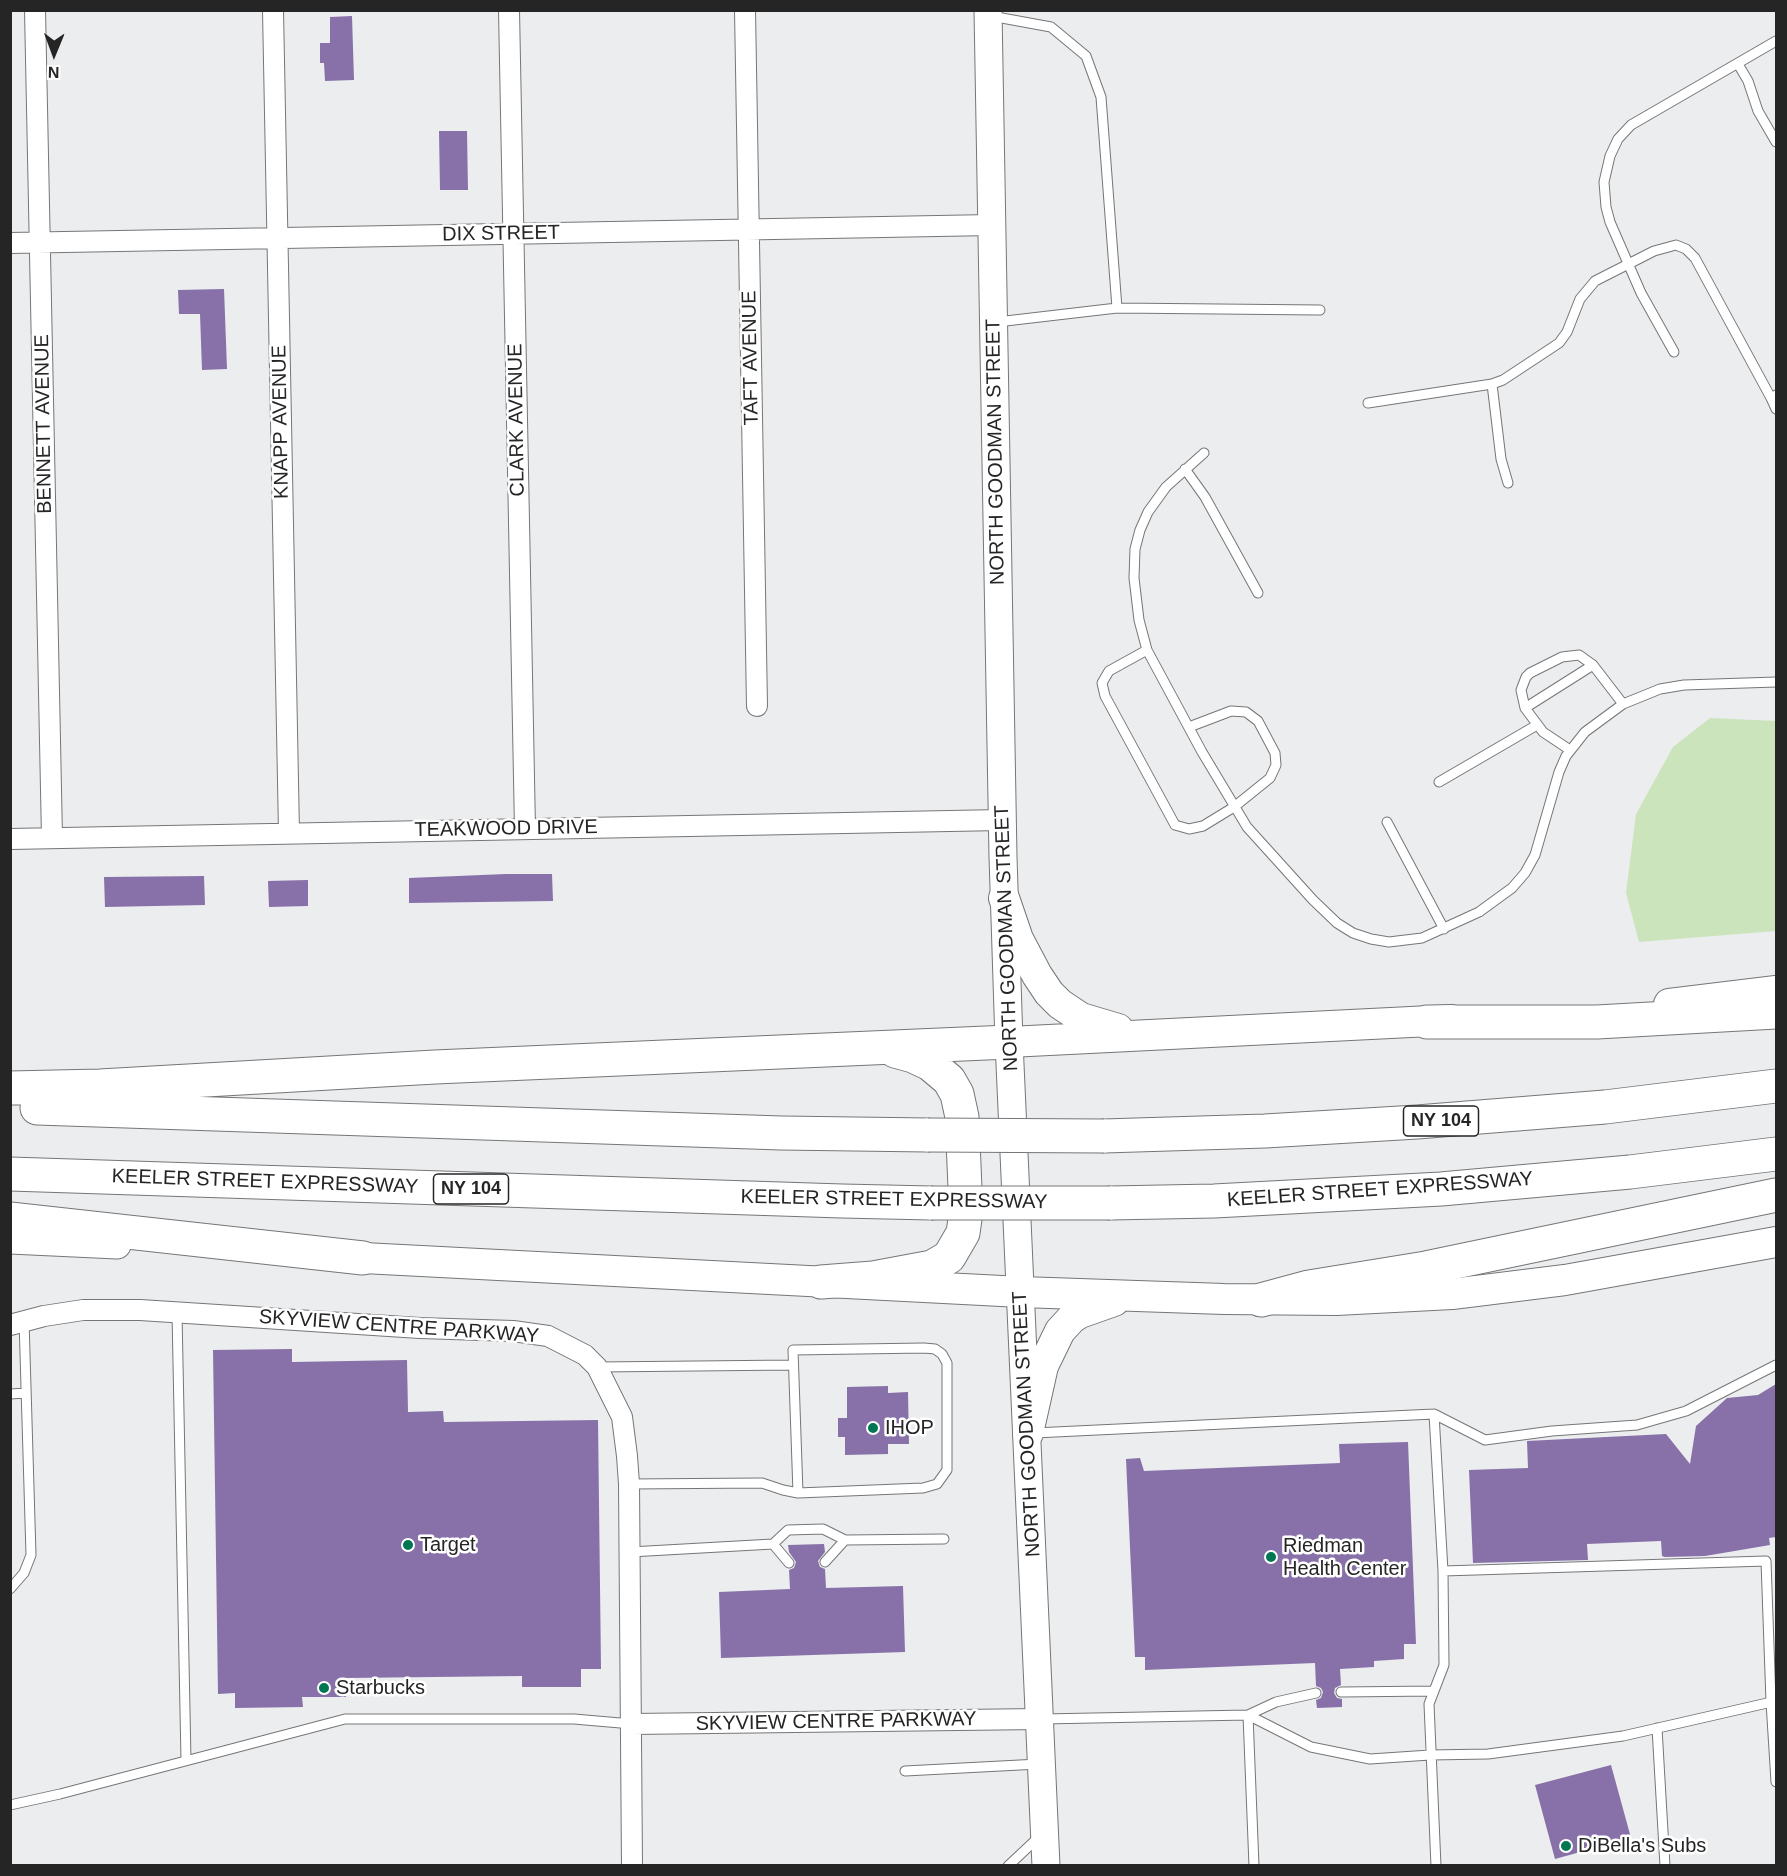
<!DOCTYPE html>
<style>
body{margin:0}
#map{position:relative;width:1787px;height:1876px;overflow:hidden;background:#ebedef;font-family:Helvetica,sans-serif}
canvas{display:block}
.frame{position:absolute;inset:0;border:12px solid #252526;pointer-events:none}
.north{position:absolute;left:24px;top:24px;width:60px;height:60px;-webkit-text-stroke:4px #fff;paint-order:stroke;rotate:181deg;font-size:16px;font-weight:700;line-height:24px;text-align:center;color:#252526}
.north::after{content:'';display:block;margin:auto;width:21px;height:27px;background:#252526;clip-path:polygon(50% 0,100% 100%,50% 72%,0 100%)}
</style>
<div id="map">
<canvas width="1787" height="1876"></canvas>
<div class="frame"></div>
<div class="north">N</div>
</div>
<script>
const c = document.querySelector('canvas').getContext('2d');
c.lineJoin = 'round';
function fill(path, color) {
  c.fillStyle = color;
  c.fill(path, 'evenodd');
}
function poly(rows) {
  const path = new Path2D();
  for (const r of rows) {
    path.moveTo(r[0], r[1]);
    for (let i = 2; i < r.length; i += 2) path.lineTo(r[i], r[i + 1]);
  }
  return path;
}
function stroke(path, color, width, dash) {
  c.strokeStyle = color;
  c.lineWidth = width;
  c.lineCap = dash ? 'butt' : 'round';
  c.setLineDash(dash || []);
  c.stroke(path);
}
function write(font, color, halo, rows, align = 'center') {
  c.font = font + ' Helvetica,sans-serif';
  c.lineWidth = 5;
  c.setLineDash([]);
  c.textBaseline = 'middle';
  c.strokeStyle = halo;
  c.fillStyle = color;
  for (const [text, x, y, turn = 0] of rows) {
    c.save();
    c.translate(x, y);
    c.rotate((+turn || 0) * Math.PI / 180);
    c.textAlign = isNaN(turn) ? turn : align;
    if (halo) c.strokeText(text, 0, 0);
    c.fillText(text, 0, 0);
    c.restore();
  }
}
const green = poly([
 [1710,718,1776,721,1776,931,1639,942,1626,893,1636,814,1673,747]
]);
const building = poly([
 [352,16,354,80,325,81,324,63,320,63,320,43,330,43,330,17],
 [439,131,467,131,468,190,440,190],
 [224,289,227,369,202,370,200,314,179,314,178,290],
 [506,874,552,874,553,901,409,903,409,878],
 [204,876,205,905,105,907,104,877],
 [308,880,308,906,269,907,268,881],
 [292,1349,292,1362,407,1360,408,1412,443,1411,444,1422,598,1420,601,1669,581,1669,581,1687,522,1687,522,1676,346,1678,346,1697,302,1697,303,1707,235,1708,235,1693,218,1694,213,1350],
 [1776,1384,1776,1537,1769,1538,1770,1545,1705,1556,1665,1557,1662,1556,1661,1541,1587,1544,1588,1560,1473,1563,1469,1470,1528,1468,1527,1441,1666,1434,1690,1464,1696,1426,1727,1398,1758,1395],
 [888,1386,888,1393,908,1392,909,1444,888,1444,888,1454,845,1455,845,1437,838,1437,838,1418,847,1418,847,1387],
 [1408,1442,1416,1644,1404,1644,1404,1659,1374,1661,1374,1667,1340,1669,1341,1685,1335,1688,1334,1693,1337,1698,1342,1699,1342,1707,1317,1708,1316,1700,1321,1698,1323,1692,1321,1688,1316,1686,1315,1663,1145,1670,1145,1657,1135,1657,1126,1459,1140,1458,1144,1471,1340,1463,1339,1444],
 [824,1544,825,1552,818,1561,820,1567,825,1569,826,1588,903,1586,905,1652,721,1658,719,1592,790,1589,789,1570,794,1568,796,1562,789,1552,788,1545],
 [1611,1765,1631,1838,1555,1859,1535,1785]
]);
const lane = poly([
 [991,16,1051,27,1086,56,1101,97,1117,308,1320,310],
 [1738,64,1748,81,1758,111,1776,142],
 [997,322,1117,308],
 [1674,352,1641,293,1610,222,1606,207,1604,182,1610,156,1618,139,1631,125,1776,41],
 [1492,384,1501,459,1508,483],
 [1776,395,1771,398,1776,409],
 [1368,403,1492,384,1503,380,1559,343,1567,332,1580,299,1595,281,1654,251,1676,245,1686,249,1695,258,1771,398],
 [1204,453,1166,487,1148,512,1140,530,1135,549,1134,578,1139,620,1147,650,1202,752,1247,827,1313,900,1337,923,1353,933,1371,939,1389,942,1422,938,1479,912,1512,888,1525,873,1535,855,1559,772,1566,756,1585,732,1623,704,1660,689,1684,685,1776,682],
 [1185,469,1205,497,1258,593],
 [1147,650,1109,671,1102,683,1105,696,1175,825,1189,829,1203,826,1234,807,1270,778,1276,765,1275,753,1258,721,1246,712,1231,711,1189,727],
 [1525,708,1593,665],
 [1570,750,1543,732,1525,708,1521,690,1526,677,1530,673,1562,657,1579,655,1593,665,1623,704],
 [1439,782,1537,725],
 [1387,822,1444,929],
 [177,1313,186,1760],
 [598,1367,793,1365],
 [10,1394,26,1393],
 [1434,1414,1443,1571,1444,1665,1429,1704,1436,1866],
 [1034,1433,1434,1414,1485,1440,1552,1431,1637,1425,1686,1411,1776,1365],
 [629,1484,762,1483,783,1490,798,1493,923,1488,937,1484,947,1470,947,1363,942,1354,935,1349,924,1348,793,1350,798,1493],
 [773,1544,789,1563],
 [630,1552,773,1544,788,1530,823,1529,845,1540,944,1539],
 [825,1562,845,1540],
 [1443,1571,1766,1561,1771,1702,1776,1782],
 [10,1589,24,1573,31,1555,24,1320],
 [1341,1692,1434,1691],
 [1042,1719,1248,1715,1311,1747,1370,1759,1430,1755,1488,1754,1623,1736,1776,1701],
 [1657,1728,1665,1866],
 [905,1771,1039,1764],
 [10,1805,60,1794,345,1719,574,1719,632,1724],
 [1008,1866,1041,1835],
 [1254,1866,1248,1715,1276,1702,1316,1693]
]);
const street = poly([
 [35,10,52,838],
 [273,10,289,833],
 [509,10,525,829],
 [745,10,757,706],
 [10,243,992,225],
 [10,839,1002,820],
 [10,1325,44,1316,83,1310,140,1310,420,1328,513,1331,548,1336,585,1355,597,1367,622,1417,627,1456,629,1484,632,1866],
 [632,1724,1040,1719]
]);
const secondary = poly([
 [988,10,1003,857,1009,1042,1046,1866],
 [10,1240,117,1245]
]);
const primary = poly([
 [1004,898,1018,939,1037,975,1049,993,1060,1004,1081,1018,1118,1029],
 [1669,1004,1776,991],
 [1009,1042,1451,1020],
 [363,1258,1021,1292,1224,1299,1336,1300,1452,1294,1565,1280,1776,1242],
 [1028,1433,1043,1366,1060,1331,1072,1318,1080,1313,1114,1301]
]);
const highway = poly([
 [1427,1022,1597,1022,1776,1012],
 [10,1088,100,1086,435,1067,1009,1042],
 [37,1108,781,1133,928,1135],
 [1104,1136,1265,1131,1417,1122,1605,1107,1776,1086],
 [10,1174,842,1201,931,1203],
 [1110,1203,1214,1201,1441,1189,1630,1172,1776,1154],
 [10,1219,363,1258],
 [821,1282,873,1278,932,1267,949,1257,963,1233,966,1212,962,1117,957,1094,949,1080,930,1064,913,1056,895,1051],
 [1261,1300,1309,1287,1426,1268,1776,1195]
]);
const highwayBridge = poly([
 [928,1135,1104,1136],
 [931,1203,1110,1203]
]);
const markers = [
 [873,1428,6,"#017652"],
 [408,1545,6,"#017652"],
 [1271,1557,6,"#017652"],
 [324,1688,6,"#017652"],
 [1566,1846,6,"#017652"]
];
const shields = [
 [1441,1121,75],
 [471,1189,75]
];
const shieldNames = [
 ["NY 104",1441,1121],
 ["NY 104",471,1189]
];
const streetNames = [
 ["DIX STREET",501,234,-1],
 ["TAFT AVENUE",751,358,-91],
 ["CLARK AVENUE",517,420,-91],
 ["KNAPP AVENUE",281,422,-91],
 ["BENNETT AVENUE",44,424,-91],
 ["NORTH GOODMAN STREET",996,452,-91],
 ["TEAKWOOD DRIVE",506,829,-1],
 ["NORTH GOODMAN STREET",1007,938,-92],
 ["KEELER STREET EXPRESSWAY",265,1182,2],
 ["KEELER STREET EXPRESSWAY",1380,1190,-4],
 ["KEELER STREET EXPRESSWAY",894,1200,1],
 ["SKYVIEW CENTRE PARKWAY",399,1327,4],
 ["NORTH GOODMAN STREET",1027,1424,-93],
 ["SKYVIEW CENTRE PARKWAY",836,1722,-1]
];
const poiNames = [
 ["IHOP",885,1428],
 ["Target",420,1545],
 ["Riedman",1283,1546],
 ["Health Center",1283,1569],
 ["Starbucks",336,1688],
 ["DiBella's Subs",1578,1846]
];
fill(green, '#cbe4bb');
fill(building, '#8771a8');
stroke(lane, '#757678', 11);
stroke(street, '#757678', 22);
stroke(secondary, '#757678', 29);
stroke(primary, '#757678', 32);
stroke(highway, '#757678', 35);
stroke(lane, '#fff', 9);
stroke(street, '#fff', 20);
stroke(secondary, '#fff', 27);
stroke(primary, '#fff', 30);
stroke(highway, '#fff', 33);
stroke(highwayBridge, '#757678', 35, []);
stroke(highwayBridge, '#fff', 33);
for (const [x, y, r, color] of markers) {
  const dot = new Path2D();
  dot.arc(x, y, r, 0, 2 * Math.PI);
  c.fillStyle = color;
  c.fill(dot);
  stroke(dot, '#fff', 2);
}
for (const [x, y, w] of shields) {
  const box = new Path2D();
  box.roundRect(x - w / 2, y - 15, w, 30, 4.5);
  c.fillStyle = '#fff';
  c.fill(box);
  stroke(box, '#252526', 1.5);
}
write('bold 18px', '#252526', null, shieldNames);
write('20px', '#252526', '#fff', streetNames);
write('20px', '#252526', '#fff', poiNames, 'left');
</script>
